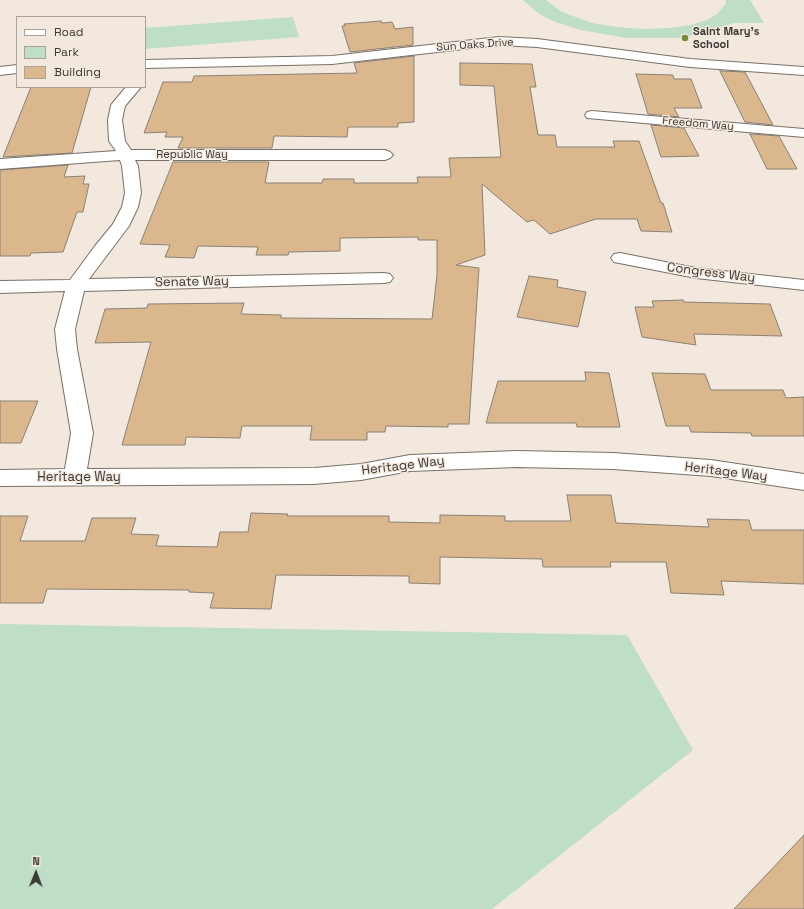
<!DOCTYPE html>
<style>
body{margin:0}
#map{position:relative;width:804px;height:909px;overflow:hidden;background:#f2e8dd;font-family:"Space Grotesk",sans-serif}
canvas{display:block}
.legend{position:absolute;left:16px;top:16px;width:130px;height:72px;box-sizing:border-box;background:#f2e8dd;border:1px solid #aaa29a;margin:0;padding:5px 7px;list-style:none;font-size:12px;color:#3d3935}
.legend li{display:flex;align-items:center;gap:8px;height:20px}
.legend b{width:20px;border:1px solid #aaa29a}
.north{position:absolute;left:16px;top:853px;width:40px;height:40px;-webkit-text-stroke:3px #f2e8dd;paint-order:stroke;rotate:1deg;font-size:11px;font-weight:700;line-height:16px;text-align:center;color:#3d3935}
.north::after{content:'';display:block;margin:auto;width:14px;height:18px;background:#3d3935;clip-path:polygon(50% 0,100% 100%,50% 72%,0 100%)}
</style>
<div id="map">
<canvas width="804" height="909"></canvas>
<ul class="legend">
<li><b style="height:5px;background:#fff"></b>Road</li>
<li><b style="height:11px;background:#bfdec7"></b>Park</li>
<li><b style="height:11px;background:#dbb78d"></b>Building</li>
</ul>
<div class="north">N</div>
</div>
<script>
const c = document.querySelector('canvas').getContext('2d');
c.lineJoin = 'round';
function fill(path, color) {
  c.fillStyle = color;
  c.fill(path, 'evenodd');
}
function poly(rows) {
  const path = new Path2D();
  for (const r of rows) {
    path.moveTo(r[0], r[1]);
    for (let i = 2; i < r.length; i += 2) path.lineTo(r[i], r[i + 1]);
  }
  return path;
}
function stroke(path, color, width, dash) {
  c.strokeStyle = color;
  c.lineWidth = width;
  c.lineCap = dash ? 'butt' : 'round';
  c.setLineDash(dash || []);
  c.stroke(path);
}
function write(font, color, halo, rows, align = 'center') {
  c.font = font + ' "Space Grotesk",sans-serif';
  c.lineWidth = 3;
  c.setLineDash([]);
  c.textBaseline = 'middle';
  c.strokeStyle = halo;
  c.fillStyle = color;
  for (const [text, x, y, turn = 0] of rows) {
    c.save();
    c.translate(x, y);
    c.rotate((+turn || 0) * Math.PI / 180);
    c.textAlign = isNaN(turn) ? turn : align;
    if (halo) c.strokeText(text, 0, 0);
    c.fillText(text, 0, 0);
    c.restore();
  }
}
const green = poly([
 [523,0,546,0,562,12,592,23,618,27,643,29,668,28,690,25,707,20,717,14,725,5,726,0,750,0,764,23,733,23,706,33,679,38,626,38,581,30,555,22,539,14],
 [293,17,299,37,145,49,145,28],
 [0,624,627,635,693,750,492,909,0,909]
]);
const building = poly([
 [381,21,382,23,392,22,395,29,413,27,413,45,350,52,342,26,345,26,344,24,381,21],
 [414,56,414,122,398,123,398,127,348,127,347,137,274,136,272,148,178,148,183,137,165,137,167,132,144,133,163,82,192,82,194,76,357,73,354,63,414,56],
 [460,63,532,64,536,87,530,87,538,135,555,135,557,147,615,147,613,141,639,141,661,203,663,203,672,232,641,231,637,219,596,219,550,234,534,220,527,222,482,184,485,255,456,265,479,268,469,424,448,424,448,427,386,426,385,432,367,432,367,440,310,440,312,426,242,426,240,438,186,437,185,445,122,445,151,342,95,343,105,309,147,308,148,304,244,303,241,314,281,315,281,318,432,319,437,275,437,240,418,240,418,237,340,238,340,251,289,252,288,255,256,255,258,247,198,246,194,258,165,257,170,245,140,244,173,162,269,162,265,183,322,183,323,179,354,179,354,183,418,183,417,177,451,177,449,158,501,157,494,86,460,85,460,63],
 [720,71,745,72,773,125,745,122,720,71],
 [636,74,673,75,674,79,691,79,702,108,674,108,679,117,648,114,636,74],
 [31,87,91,87,72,153,3,157,31,87],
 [651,125,684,128,699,156,661,157,651,125],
 [750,134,779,136,797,169,767,169,750,134],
 [68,165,64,177,85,176,83,184,89,184,83,212,77,212,63,252,31,253,30,256,0,256,0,170,68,165],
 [529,276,558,280,557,287,586,292,578,327,517,317,529,276],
 [683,300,684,302,770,304,782,336,694,334,696,345,642,337,635,307,654,307,652,301,683,300],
 [585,372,609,373,620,427,577,427,576,423,486,423,498,381,586,381,585,372],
 [652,373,705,374,711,390,783,390,786,398,804,397,804,436,752,436,751,433,691,432,689,426,666,426,652,373],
 [0,401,38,401,21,443,0,443,0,401],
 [567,495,611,495,616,523,709,527,707,519,749,520,752,530,804,530,804,584,721,581,724,595,671,593,666,562,610,562,611,567,543,567,542,559,440,557,440,584,409,583,409,576,276,575,271,609,210,608,214,593,189,592,189,590,47,589,43,603,0,603,0,516,28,516,20,541,85,541,92,518,136,518,131,534,159,535,156,546,217,547,220,532,248,532,251,513,288,514,287,516,389,516,389,522,440,523,440,515,505,516,505,521,571,521,567,495],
 [804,835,804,909,734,909,804,835]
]);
const minor = poly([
 [499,37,537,39,690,59,804,67,804,75,690,67,537,47,499,45,332,64,145,68,145,60,332,56,499,37],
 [17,65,17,73,0,75,0,67,17,65],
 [126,87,141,87,125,106,122,120,125,141,131,150,385,150,390,152,393,155,390,158,385,160,135,160,138,166,141,193,138,207,129,226,89,279,384,273,390,274,393,278,390,282,384,283,84,291,75,329,77,349,93,433,87,469,314,468,361,464,410,455,517,451,613,453,711,460,804,474,804,490,711,476,613,469,517,467,410,471,361,480,314,484,0,486,0,470,65,469,71,433,57,349,55,329,65,291,0,293,0,281,70,280,95,246,113,224,122,207,125,193,122,166,120,160,0,169,0,159,116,151,109,141,108,120,111,105,126,87],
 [592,111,804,129,804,137,587,118,585,115,587,112,592,111],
 [620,253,696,268,804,280,804,290,696,278,614,262,611,258,614,254,620,253]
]);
const markers = [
 [685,38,4,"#788938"]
];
const farPoinames = [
 ["Saint Mary's",693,32],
 ["School",693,45]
];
const farStreetnames = [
 ["Sun Oaks Drive",475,45,-4],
 ["Freedom Way",698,124,5],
 ["Republic Way",192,155]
];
const streetNames = [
 ["Congress Way",711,273,7],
 ["Senate Way",192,282,-1],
 ["Heritage Way",403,466,-7],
 ["Heritage Way",726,472,7],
 ["Heritage Way",79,477]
];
fill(green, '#bfdec7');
fill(building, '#dbb78d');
stroke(building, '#898177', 1);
stroke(minor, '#797066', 2);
fill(minor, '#fff');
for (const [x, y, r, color] of markers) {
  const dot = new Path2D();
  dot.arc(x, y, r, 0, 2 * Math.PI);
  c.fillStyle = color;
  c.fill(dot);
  stroke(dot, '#f2e8dd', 1.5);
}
write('bold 11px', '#3d3935', '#f2e8dd', farPoinames, 'left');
write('11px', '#3d3935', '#f2e8dd', farStreetnames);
write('13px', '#3d3935', '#f2e8dd', streetNames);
</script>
